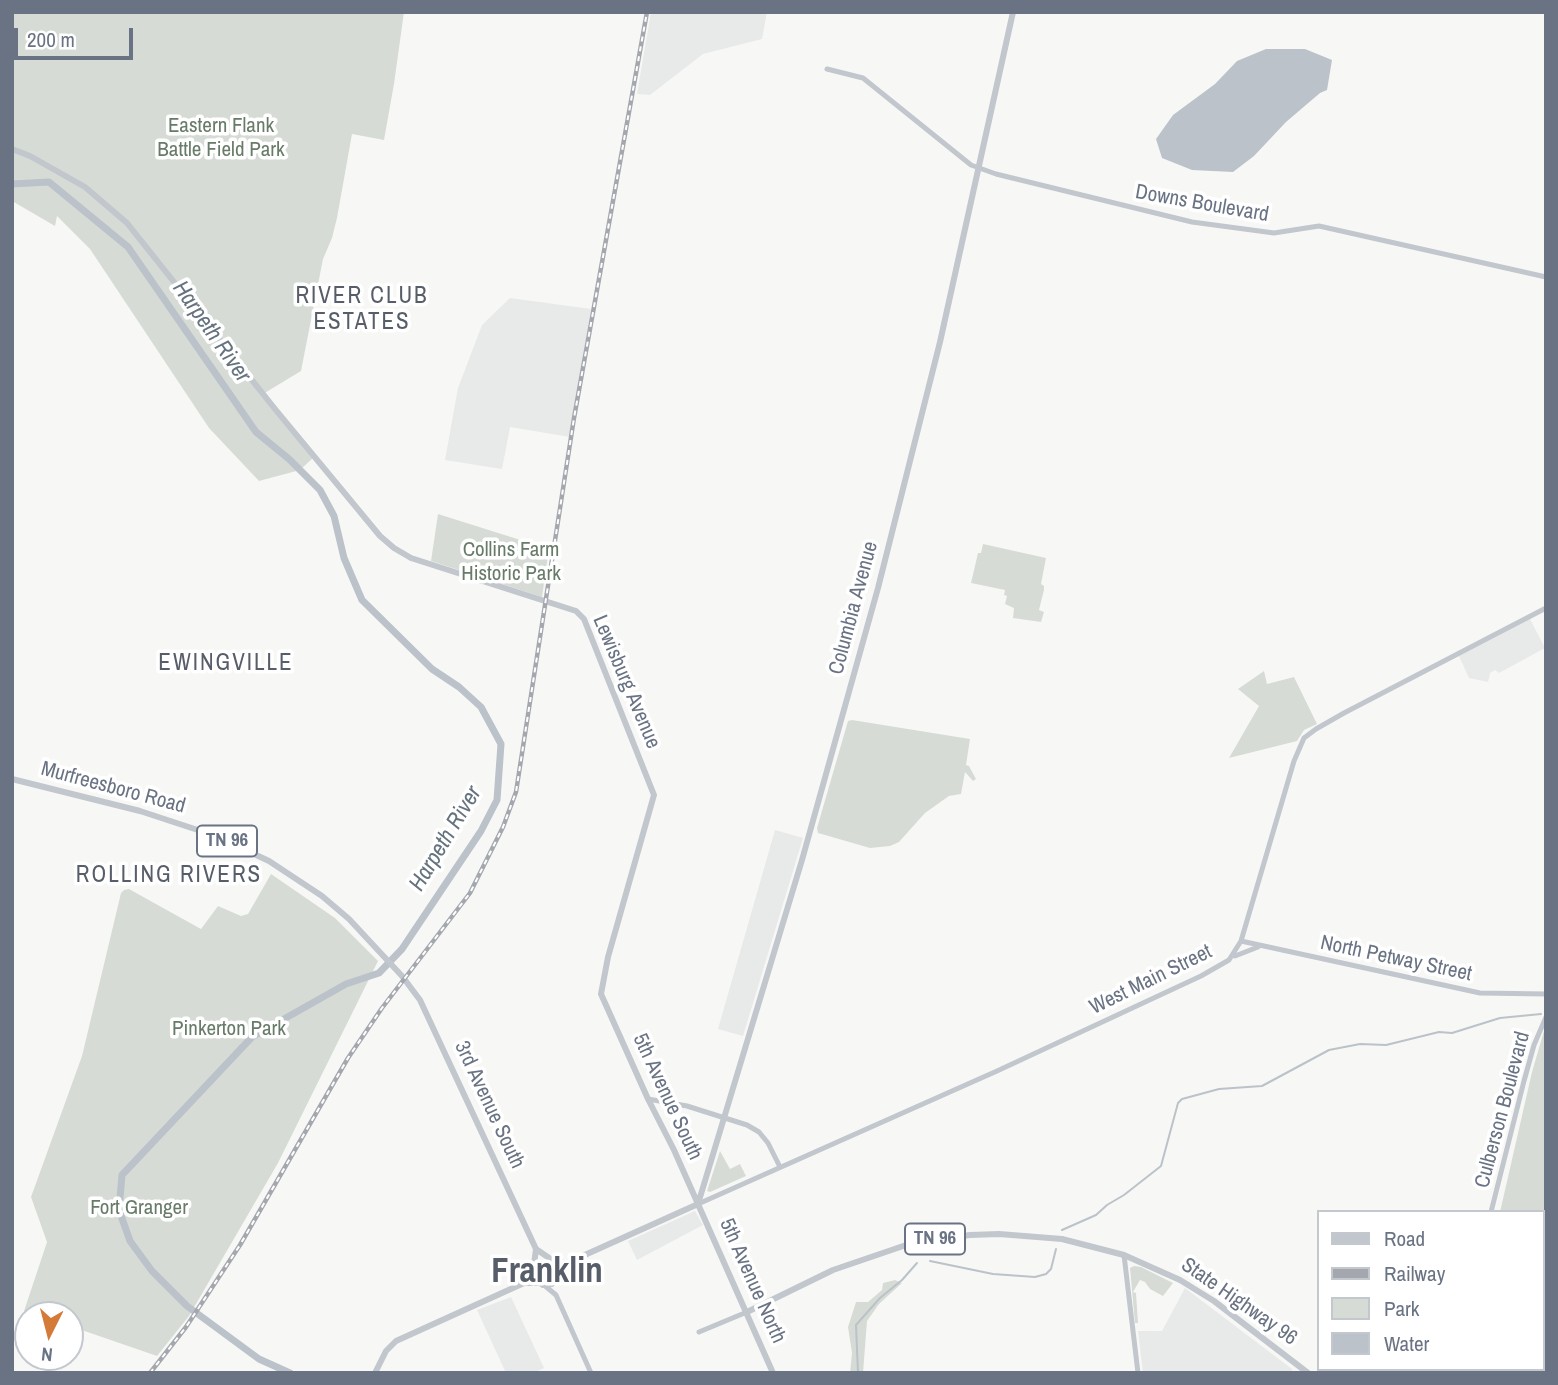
<!DOCTYPE html>
<style>
body{margin:0}
#map{position:relative;width:1558px;height:1385px;overflow:hidden;background:#f7f8f5;font-family:"Archivo Narrow",sans-serif}
canvas{display:block}
.frame{position:absolute;inset:0;border:14px solid #6a7384;pointer-events:none}
.legend{position:absolute;left:1317px;top:1210px;width:228px;height:161px;box-sizing:border-box;background:#fff;border:2px solid #c3c7ce;margin:0;padding:9px 12px;list-style:none;font-size:21px;color:#6a7384}
.legend li{display:flex;align-items:center;gap:14px;height:35px}
.legend b{width:35px;border:2px solid #c3c7ce}
.north{position:absolute;left:14px;top:1301px;width:70px;height:70px;box-sizing:border-box;background:#fff;border:2px solid #c3c7ce;border-radius:50%;rotate:186deg;font-size:19px;font-weight:700;line-height:28px;text-align:center;color:#6a7384}
.north::after{content:'';display:block;margin:auto;width:24px;height:32px;background:#d47b39;clip-path:polygon(50% 0,100% 100%,50% 72%,0 100%)}
.scale{position:absolute;left:14px;top:28px;width:119px;height:32px;box-sizing:border-box;border:4px solid #6a7384;border-top:0;padding-left:9px;font-size:21px;line-height:24px;white-space:nowrap;color:#6a7384;-webkit-text-stroke:5px #fff;paint-order:stroke}
</style>
<div id="map">
<canvas width="1558" height="1385"></canvas>
<div class="frame"></div>
<ul class="legend">
<li><b style="height:9px;background:#c2c6cd"></b>Road</li>
<li><b style="height:9px;background:#a4a7ae"></b>Railway</li>
<li><b style="height:19px;background:#d6dcd5"></b>Park</li>
<li><b style="height:19px;background:#bbc2c9"></b>Water</li>
</ul>
<div class="north">N</div>
<div class="scale">200 m</div>
</div>
<script>
const c = document.querySelector('canvas').getContext('2d');
c.lineJoin = 'round';
function fill(path, color) {
  c.fillStyle = color;
  c.fill(path, 'evenodd');
}
function poly(rows) {
  const path = new Path2D();
  for (const r of rows) {
    if (r.length === 3) {
      path.moveTo(r[0] + r[2], r[1]);
      path.arc(r[0], r[1], r[2], 0, 2 * Math.PI);
      continue;
    }
    path.moveTo(r[0], r[1]);
    for (let i = 2; i < r.length; i += 2) path.lineTo(r[i], r[i + 1]);
  }
  return path;
}
function stroke(path, color, width, dash) {
  c.strokeStyle = color;
  c.lineWidth = width;
  c.lineCap = dash ? 'butt' : 'round';
  c.setLineDash(dash || []);
  c.stroke(path);
}
function write(font, color, halo, rows, align = 'center') {
  c.font = font + ' "Archivo Narrow",sans-serif';
  c.lineWidth = 7;
  c.setLineDash([]);
  c.textBaseline = 'middle';
  c.strokeStyle = halo;
  c.fillStyle = color;
  for (const [text, x, y, turn = 0] of rows) {
    c.save();
    c.translate(x, y);
    c.rotate((+turn || 0) * Math.PI / 180);
    c.textAlign = isNaN(turn) ? turn : align;
    if (halo) c.strokeText(text, 0, 0);
    c.fillText(text, 0, 0);
    c.restore();
  }
}
const built = poly([
 [651,12,767,12,762,39,703,54,650,95,637,94],
 [510,298,591,309,570,437,510,427,502,469,445,460,458,388,482,325],
 [1530,619,1545,648,1499,673,1495,670,1490,673,1488,682,1469,678,1459,656],
 [775,830,803,838,743,1036,718,1029],
 [695,1211,703,1225,637,1260,628,1241],
 [1185,1288,1292,1369,1291,1373,1143,1373,1138,1331,1162,1331],
 [511,1297,544,1368,533,1373,506,1373,477,1310]
]);
const green = poly([
 [12,12,404,12,394,84,384,140,352,134,337,218,332,238,323,259,301,371,263,394,314,457,300,470,259,481,209,428,90,249,57,216,55,226,12,201],
 [438,514,549,549,542,597,431,561],
 [983,544,1046,558,1041,584,1044,586,1044,590,1039,610,1044,612,1041,622,1013,618,1014,608,1005,604,1007,596,1004,595,1005,590,971,583,978,553,981,553],
 [1264,671,1267,684,1294,677,1317,724,1304,730,1297,741,1229,758,1259,706,1238,689],
 [852,720,970,739,966,765,969,766,976,779,973,781,965,772,961,794,949,796,925,813,899,842,890,846,870,848,818,833,817,828,848,721],
 [271,874,335,918,378,961,278,1163,189,1316,157,1356,70,1326,70,1315,37,1315,24,1311,47,1242,31,1197,82,1056,121,893,124,890,129,889,201,929,218,906,241,916,248,914],
 [1546,1024,1546,1373,1369,1373,1370,1369,1542,1369,1542,1212,1500,1212,1532,1072],
 [720,1151,730,1169,740,1164,746,1176,710,1192,707,1191],
 [547,1273,10],
 [1134,1266,1141,1267,1173,1283,1163,1296,1150,1289,1145,1282,1140,1280,1133,1292,1136,1293,1138,1323,1135,1323,1130,1268],
 [895,1280,902,1283,879,1304,867,1321,863,1373,850,1373,852,1353,848,1327,856,1302,868,1302,882,1290,883,1283]
]);
const water = poly([
 [1266,49,1305,49,1332,60,1327,90,1320,93,1286,122,1254,156,1233,172,1192,170,1162,158,1156,139,1173,115,1215,84,1237,61]
]);
const stream = poly([
 [1062,1230,1096,1215,1107,1205,1124,1195,1161,1166,1178,1103,1182,1099,1219,1089,1262,1086,1329,1050,1360,1044,1386,1045,1439,1032,1452,1033,1500,1018,1541,1014],
 [930,1261,993,1274,1035,1277,1046,1274,1051,1269,1056,1249],
 [858,1373,856,1325,880,1298,902,1280,917,1263]
]);
const river = poly([
 [12,184,49,182,128,247,256,432,289,459,320,490,334,516,344,558,362,600,432,669,459,687,481,707,501,744,497,800,481,831,402,949,379,973,346,984,252,1037,122,1175,119,1210,130,1241,152,1271,187,1306,259,1359,290,1373]
]);
const secondary = poly([
 [827,69,863,78,971,165,996,174,1192,222,1274,233,1319,226,1546,277],
 [1241,941,1480,993,1546,994],
 [1235,956,1258,947],
 [648,1099,687,1106,747,1125,759,1132,768,1143,780,1167],
 [698,1204,997,1071,1201,976,1229,960,1241,941,1294,761,1304,738,1316,729,1344,713,1546,608],
 [1491,1212,1524,1081,1534,1045,1546,1017],
 [1124,1255,1138,1373],
 [1542,1270,1546,1269],
 [544,1285,556,1295,591,1373],
 [699,1332,747,1312],
 [1473,1373,1473,1369]
]);
const primary = poly([
 [12,149,30,156,85,187,127,223,275,409,380,536,394,548,411,558,576,611,584,619,654,795,608,957,601,994,648,1099,674,1150,773,1373],
 [12,779,140,811,213,835,269,861,322,896,349,919,402,976,420,1000,536,1249,533,1272,535,1279,543,1285,552,1284,567,1263],
 [698,1204,802,860,878,588,940,342,1013,12],
 [536,1249,555,1262],
 [554,1262,567,1263,698,1204],
 [747,1312,833,1270,912,1243,970,1235,999,1234,1062,1239,1124,1255,1180,1280,1214,1301,1308,1373],
 [375,1373,386,1351,396,1341,524,1283,539,1283]
]);
const rail = poly([
 [150,1373,186,1327,240,1245,348,1058,382,1008,470,893,503,827,516,792,574,418,647,12]
]);
const shields = [
 [227,841,60],
 [935,1239,60]
];
const shieldNames = [
 ["TN 96",227,841],
 ["TN 96",935,1239]
];
const parkNames = [
 ["Eastern Flank",221,126],
 ["Battle Field Park",221,150],
 ["Collins Farm",511,550],
 ["Historic Park",511,574],
 ["Pinkerton Park",229,1029],
 ["Fort Granger",139,1208]
];
const streetNames = [
 ["Downs Boulevard",1202,204,10],
 ["Columbia Avenue",854,608,-75],
 ["Lewisburg Avenue",626,682,67],
 ["Murfreesboro Road",113,788,15],
 ["North Petway Street",1396,959,12],
 ["West Main Street",1151,980,-26],
 ["5th Avenue South",667,1097,65],
 ["3rd Avenue South",489,1105,65],
 ["Culberson Boulevard",1503,1110,-75],
 ["5th Avenue North",752,1281,66],
 ["State Highway 96",1239,1302,35]
];
const neighbourhoodNames = [
 ["RIVER CLUB",362,297],
 ["ESTATES",362,323],
 ["EWINGVILLE",226,664],
 ["ROLLING RIVERS",169,876]
];
const waterNames = [
 ["Harpeth River",211,332,55],
 ["Harpeth River",446,839,-59]
];
const townNames = [
 ["Franklin",547,1273]
];
fill(built, '#e8e9e9');
fill(green, '#d6dcd5');
fill(water, '#bbc2c9');
stroke(stream, '#bbc2c9', 2);
stroke(river, '#bbc2c9', 7);
stroke(secondary, '#c2c6cd', 5);
stroke(primary, '#c2c6cd', 6);
stroke(rail, '#a4a7ae', 4.5);
stroke(rail, '#fff', 2, [5]);
for (const [x, y, w] of shields) {
  const box = new Path2D();
  box.roundRect(x - w / 2, y - 15.5, w, 31, 5);
  c.fillStyle = '#fff';
  c.fill(box);
  stroke(box, '#6a7384', 2);
}
write('bold 19px', '#6a7384', null, shieldNames);
write('21px', '#687b68', '#fff', parkNames);
write('21px', '#6a7384', '#fff', streetNames);
c.letterSpacing = '2px';
write('23px', '#575e69', '#fff', neighbourhoodNames);
c.letterSpacing = '0px';
write('italic 23px', '#65737f', '#fff', waterNames);
write('bold 35px', '#575e69', '#fff', townNames);
</script>
